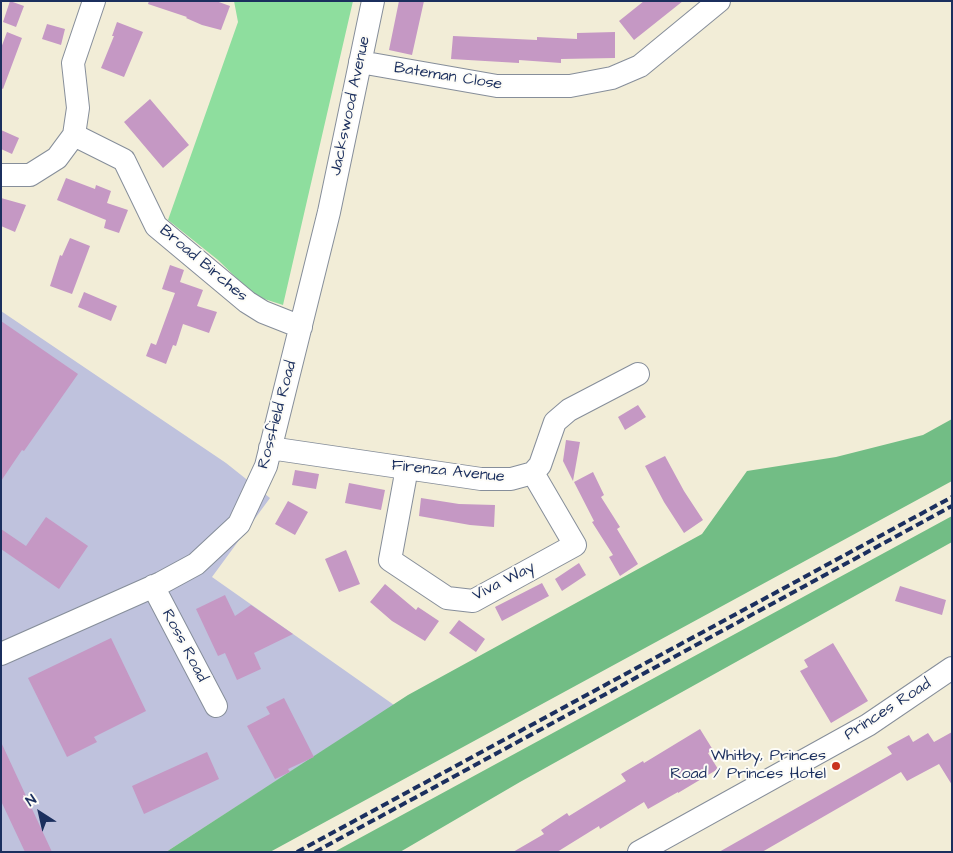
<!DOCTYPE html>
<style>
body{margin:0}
#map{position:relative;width:953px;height:853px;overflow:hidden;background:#f2edd7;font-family:"Architects Daughter",sans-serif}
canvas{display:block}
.frame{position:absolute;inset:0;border:2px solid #1b2f5e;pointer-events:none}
.north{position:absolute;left:15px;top:788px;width:50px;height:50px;-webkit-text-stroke:4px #fdfcf7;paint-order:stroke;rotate:325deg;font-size:14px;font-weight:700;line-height:20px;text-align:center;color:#1b2f5e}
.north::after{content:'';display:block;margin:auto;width:18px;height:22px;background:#1b2f5e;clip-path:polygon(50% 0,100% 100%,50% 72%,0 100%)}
</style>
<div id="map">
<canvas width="953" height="853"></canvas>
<div class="frame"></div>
<div class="north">N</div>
</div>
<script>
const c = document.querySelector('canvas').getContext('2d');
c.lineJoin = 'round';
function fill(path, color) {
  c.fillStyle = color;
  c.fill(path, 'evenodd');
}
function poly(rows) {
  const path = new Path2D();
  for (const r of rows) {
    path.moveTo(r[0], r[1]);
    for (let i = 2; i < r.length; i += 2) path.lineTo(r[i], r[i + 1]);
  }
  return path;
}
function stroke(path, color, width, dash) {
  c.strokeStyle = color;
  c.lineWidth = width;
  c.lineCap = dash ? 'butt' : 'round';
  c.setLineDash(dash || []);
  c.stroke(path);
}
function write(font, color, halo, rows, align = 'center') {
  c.font = font + ' "Architects Daughter",sans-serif';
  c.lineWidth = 4;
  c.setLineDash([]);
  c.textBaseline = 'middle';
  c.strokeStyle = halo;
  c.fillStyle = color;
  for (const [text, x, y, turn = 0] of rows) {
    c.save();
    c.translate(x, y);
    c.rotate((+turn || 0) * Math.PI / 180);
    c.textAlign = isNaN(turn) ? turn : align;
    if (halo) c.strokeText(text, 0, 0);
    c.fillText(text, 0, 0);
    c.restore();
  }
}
const industrial = poly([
 [1,311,226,463,270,498,212,577,394,705,166,852,1,852]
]);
const green = poly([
 [234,1,353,1,283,305,255,296,218,260,168,220,238,22]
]);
const forest = poly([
 [952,419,952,481,270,852,166,852,408,695,702,534,747,471,836,457,923,435],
 [952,516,952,542,520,782,400,852,334,852]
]);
const building = poly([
 [10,1,24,6,16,27,3,22],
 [149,1,216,1,230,6,221,30,202,25,186,18,187,17,148,4],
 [399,1,424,1,412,55,389,50],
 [644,1,683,1,634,40,619,21],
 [117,22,143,32,124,77,101,68,114,36,112,36],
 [47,24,65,29,61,45,42,39],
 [7,32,22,38,3,89,1,88,1,48],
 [615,32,615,58,561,59,561,63,519,60,519,63,451,59,453,36,537,40,537,37,577,39,577,33],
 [150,99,189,145,163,168,124,122],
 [1,130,19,138,12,154,1,149],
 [66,178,95,189,96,185,111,191,107,203,128,210,119,233,104,228,106,220,57,200],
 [1,198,26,205,15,232,1,226],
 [70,238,90,246,72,294,50,286,60,255,62,256],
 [170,265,184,270,180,282,203,290,197,306,217,312,209,333,183,324,176,346,173,345,166,364,146,356,151,343,156,345,175,293,162,289],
 [84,292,117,306,111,321,78,307],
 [1,321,78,374,24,451,22,450,1,481],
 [638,405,646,417,625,430,618,417],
 [566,440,580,442,573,481,563,461],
 [665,456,684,491,703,520,684,533,664,502,645,466],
 [295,470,319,474,316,489,292,485],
 [593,472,604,495,601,497,620,527,617,529,638,564,620,576,609,557,613,555,592,522,594,521,574,482],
 [349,483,385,490,381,510,345,503],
 [421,498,459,504,495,505,494,527,470,525,419,516],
 [288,501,308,512,295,535,275,524],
 [46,517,88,546,59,589,1,549,1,529,26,546],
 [346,550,360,584,339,592,325,559],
 [579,563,586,575,562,591,555,579],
 [542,583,549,596,502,621,495,607],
 [385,584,416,610,418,607,439,621,425,641,392,621,370,602],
 [900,586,946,600,942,615,895,601],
 [225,595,235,616,251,605,293,634,254,653,261,669,237,680,225,653,218,656,196,609],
 [459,620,485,639,476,652,449,633],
 [111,638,146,711,94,737,97,742,67,757,28,678],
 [833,643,868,701,831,723,800,671,808,667,804,660],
 [284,698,314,757,288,769,290,772,275,779,247,726,270,714,266,707],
 [700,729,713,750,708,753,718,769,678,793,678,792,648,809,644,802,600,829,599,826,557,852,513,852,544,834,541,830,567,813,569,816,626,781,621,774,643,761,644,763],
 [952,732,952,785,939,764,907,781,901,772,762,852,719,852,892,754,887,747,909,735,913,742,928,733,934,742],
 [1,742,52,852,25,852,1,801],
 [207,752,219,779,144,814,132,786]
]);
const minor = poly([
 [94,1,73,63,78,108,74,135,124,160,156,226,247,302,263,312,301,327],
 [360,62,497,86,570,86,612,78,640,66,719,1],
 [1,175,30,175,57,158,74,135],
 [270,448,481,479,511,479,533,473,540,465,555,422,569,410,638,374],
 [407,468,390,560,447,598,473,601,575,545,533,473],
 [153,586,216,706],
 [1,654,161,583,196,564,239,524,266,466,329,212,373,1],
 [639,852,868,725,952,668]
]);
const rail = poly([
 [297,852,952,497],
 [315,852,952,506]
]);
const markers = [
 [836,766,5,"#c8321e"]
];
const streetNames = [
 ["Bateman Close",448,77,9],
 ["Jackswood Avenue",351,106,-78],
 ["Broad Birches",203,264,40],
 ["Rossfield Road",278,415,-75],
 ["Firenza Avenue",448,472,6],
 ["Viva Way",504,582,-27],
 ["Ross Road",184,646,62],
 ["Princes Road",888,710,-33]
];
const poiNames = [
 ["Whitby, Princes",826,757],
 ["Road / Princes Hotel",826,775]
];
fill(industrial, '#bfc2dd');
fill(green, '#8ede9e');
fill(forest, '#72bd85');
fill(building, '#c598c4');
stroke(minor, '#868e9a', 24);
stroke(minor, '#fff', 22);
stroke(rail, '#1b2f5e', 4, [8, 4]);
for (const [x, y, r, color] of markers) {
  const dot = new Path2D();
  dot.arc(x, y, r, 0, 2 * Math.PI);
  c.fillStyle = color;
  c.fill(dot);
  stroke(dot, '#fdfcf7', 2);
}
write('16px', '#1b2f5e', '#fdfcf7', streetNames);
write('16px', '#1b2f5e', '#fdfcf7', poiNames, 'right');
</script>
